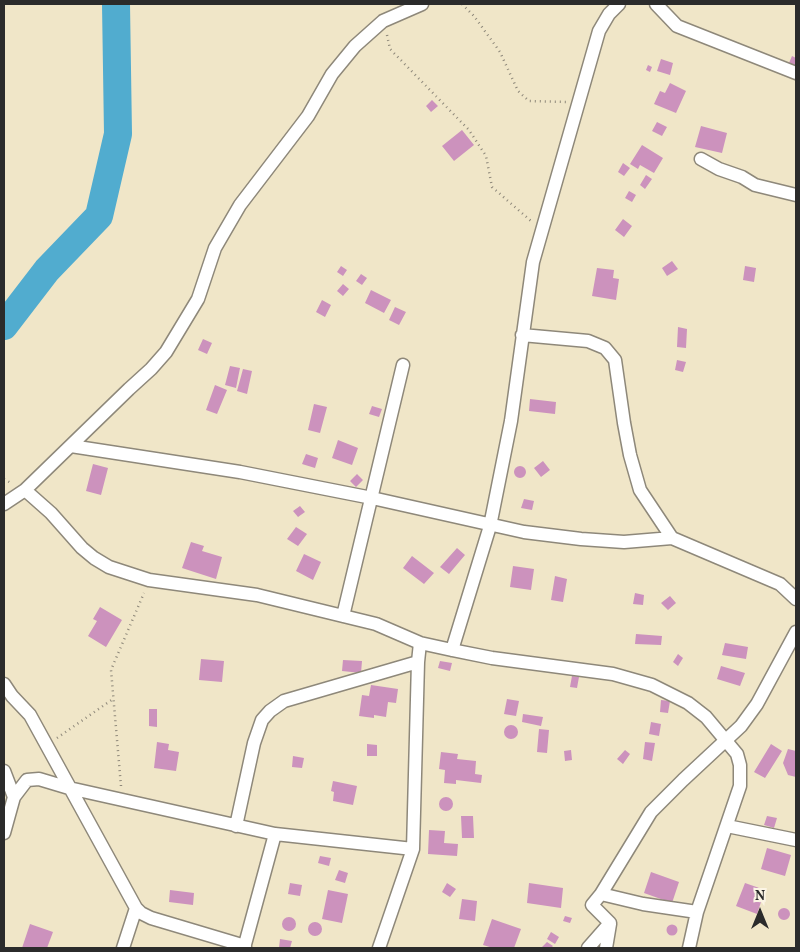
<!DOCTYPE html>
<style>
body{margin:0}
#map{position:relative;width:800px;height:952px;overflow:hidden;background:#f0e6c8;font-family:Vollkorn,serif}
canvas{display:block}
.frame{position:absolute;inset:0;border:5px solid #2b2b2b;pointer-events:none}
.north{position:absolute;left:735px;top:887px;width:50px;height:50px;-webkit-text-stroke:4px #fcf5e5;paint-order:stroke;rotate:0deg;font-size:14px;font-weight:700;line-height:20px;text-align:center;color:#2b2b2b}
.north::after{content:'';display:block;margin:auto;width:18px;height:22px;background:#2b2b2b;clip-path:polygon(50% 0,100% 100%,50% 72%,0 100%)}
</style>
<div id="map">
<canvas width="800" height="952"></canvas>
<div class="frame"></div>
<div class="north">N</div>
</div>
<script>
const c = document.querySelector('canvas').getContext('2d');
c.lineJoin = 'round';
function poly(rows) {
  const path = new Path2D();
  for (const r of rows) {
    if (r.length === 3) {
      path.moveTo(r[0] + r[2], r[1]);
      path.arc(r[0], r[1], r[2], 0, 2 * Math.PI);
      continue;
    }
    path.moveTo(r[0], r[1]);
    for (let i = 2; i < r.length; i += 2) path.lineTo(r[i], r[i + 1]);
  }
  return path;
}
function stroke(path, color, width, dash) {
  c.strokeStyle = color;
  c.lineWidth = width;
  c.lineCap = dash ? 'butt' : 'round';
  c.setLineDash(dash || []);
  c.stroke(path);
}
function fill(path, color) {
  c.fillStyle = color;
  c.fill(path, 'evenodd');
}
const river = poly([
 [4,326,47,270,99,216,118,134,116,4]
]);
const building = poly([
 [792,56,796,58,796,66,789,63],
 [661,59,673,63,670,75,657,71],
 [648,65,652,67,650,72,646,70],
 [670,83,686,91,676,113,654,104,660,91,665,93],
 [432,100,438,106,431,112,426,106],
 [657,122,667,127,662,136,652,131],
 [701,126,727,133,722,153,695,147],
 [462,130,474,145,454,161,442,146],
 [642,145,663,158,654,173,640,165,638,169,630,164],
 [623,163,630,168,624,176,618,172],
 [646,175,652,179,645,189,640,185],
 [629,191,636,195,632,202,625,198],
 [623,219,632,226,624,237,615,230],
 [672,261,678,269,667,276,662,268],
 [341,266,347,270,343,276,337,272],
 [745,266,756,268,754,282,743,280],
 [597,268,614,270,613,278,619,279,616,300,592,296],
 [361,274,367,278,362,285,356,281],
 [343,284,349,289,343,296,337,291],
 [371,290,391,300,384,313,365,303],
 [322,300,331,305,325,317,316,312],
 [395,307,406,312,399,325,389,320],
 [678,327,687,329,686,348,677,347],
 [203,339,212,343,207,354,198,350],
 [677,360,686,362,683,372,675,370],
 [230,366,240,368,236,388,225,385],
 [243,369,252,371,247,394,237,391],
 [215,385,227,390,217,414,206,410],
 [530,399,556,402,555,414,529,411],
 [314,404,327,407,320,433,308,430],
 [372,406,382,409,379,417,369,414],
 [338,440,358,448,352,465,332,458],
 [306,454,318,458,315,468,302,464],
 [543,461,550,470,541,477,534,468],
 [93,464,108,468,101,495,86,491],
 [520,472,6],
 [357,474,363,480,356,487,350,481],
 [524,499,534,501,532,510,521,508],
 [300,506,305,512,298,517,293,511],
 [296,527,307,534,298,546,287,539],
 [191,542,204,546,202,551,222,557,216,579,182,568],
 [457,548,465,555,449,574,440,567],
 [304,554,321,562,313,580,296,571],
 [412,556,434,573,424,584,403,568],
 [513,566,534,569,531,590,510,587],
 [555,576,567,579,563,602,551,600],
 [635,593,644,595,643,605,633,604],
 [670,596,676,603,668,610,661,603],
 [100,607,122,620,106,647,88,636,97,621,93,619],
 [636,634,662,636,661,645,635,644],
 [725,643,748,647,746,659,722,655],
 [678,654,683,658,678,666,673,662],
 [201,659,224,661,222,682,199,680],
 [343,660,362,661,361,673,342,671],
 [440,661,452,663,450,671,438,668],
 [721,666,745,673,740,686,717,679],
 [572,676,579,677,577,688,570,687],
 [371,685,398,689,396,703,388,702,386,717,374,715,374,718,359,716,362,695,369,696],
 [507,699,519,701,516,716,504,714],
 [661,700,670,701,668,713,660,712],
 [149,709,157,709,157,727,149,726],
 [523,714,543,717,541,726,522,722],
 [651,722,661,724,659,736,649,734],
 [511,732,7],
 [539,729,549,730,547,753,537,752],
 [157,742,169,744,168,750,179,752,176,771,154,768],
 [645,742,655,743,652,761,643,759],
 [367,744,377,745,377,756,367,756],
 [771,744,782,751,765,778,754,772],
 [788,749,796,751,796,777,788,775,783,763],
 [571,750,572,760,565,761,564,751],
 [625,750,630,754,623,764,617,759],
 [441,752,458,754,457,759,476,761,475,774,482,775,481,783,456,780,456,784,444,783,445,770,439,769],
 [293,756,304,758,302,768,292,767],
 [333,781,357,786,353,805,333,801,334,792,331,791],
 [446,804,7],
 [461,816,473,816,474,838,462,838],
 [767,816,777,818,774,828,764,825],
 [429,830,445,831,444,843,458,844,457,856,428,854],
 [767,848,791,855,785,876,761,869],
 [320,856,331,858,329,866,318,863],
 [339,870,348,873,345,883,335,880],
 [651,872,679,882,672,903,644,893],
 [290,883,302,885,300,896,288,894],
 [447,883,456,889,450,897,442,892],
 [529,883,563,888,561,908,527,903],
 [745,883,765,890,757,914,736,906],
 [170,890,194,893,193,905,169,902],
 [328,890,348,894,342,923,322,919],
 [462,899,477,901,475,921,459,919],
 [784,914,6],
 [565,916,572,918,570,923,563,921],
 [289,924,7],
 [492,919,521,929,514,948,493,948,483,945],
 [315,929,7],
 [30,924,53,932,47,948,22,948],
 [672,930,5.5],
 [551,932,559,937,555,944,547,939],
 [280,939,292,941,290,948,279,948],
 [547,942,553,946,551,948,541,948]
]);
const path = poly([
 [462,4,474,16,500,52,518,91,529,101,566,102],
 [387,35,390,49,469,130,486,156,492,187,531,221],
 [4,479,11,483],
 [57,738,113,699],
 [121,786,111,670,144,593]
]);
const street = poly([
 [656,4,677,26,796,73],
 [701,159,719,169,742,177,755,185,796,195],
 [522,335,588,341,605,348,615,360,624,423,630,455,640,490,672,538,780,584,796,599],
 [71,446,240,472,372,498,524,532,581,539,624,542,672,538],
 [25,490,51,513,82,548,94,558,109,567,149,580,257,595,376,624,420,643,452,650,492,658,613,674,652,685,688,703,706,717,737,754,740,765,740,786,697,912,689,948],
 [4,504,25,490,129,389,151,369,166,352,198,299,215,248,240,205,308,116,332,74,355,46,383,21,422,4],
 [343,616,403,365],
 [452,650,490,526,511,421,533,262,599,31,609,14,619,4],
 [4,684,12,696,30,715,136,908,123,948],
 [4,771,14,797,4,833],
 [14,797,27,780,39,779,69,788,275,834,413,849],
 [236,826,254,743,262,720,270,711,284,701,418,662],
 [727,826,796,840],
 [601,894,643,904,697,912],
 [136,908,141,913,151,918,245,946],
 [244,948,275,834],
 [379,948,413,849,418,662,420,643],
 [588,948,610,923,592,905,601,894,651,812,683,780,741,726,757,704,796,632],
 [606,948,610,924]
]);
stroke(river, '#51accf', 28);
fill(building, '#cc92bd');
stroke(street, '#8e887a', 15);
stroke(path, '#8e887a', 2.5, [1, 4]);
stroke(street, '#fff', 12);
</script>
